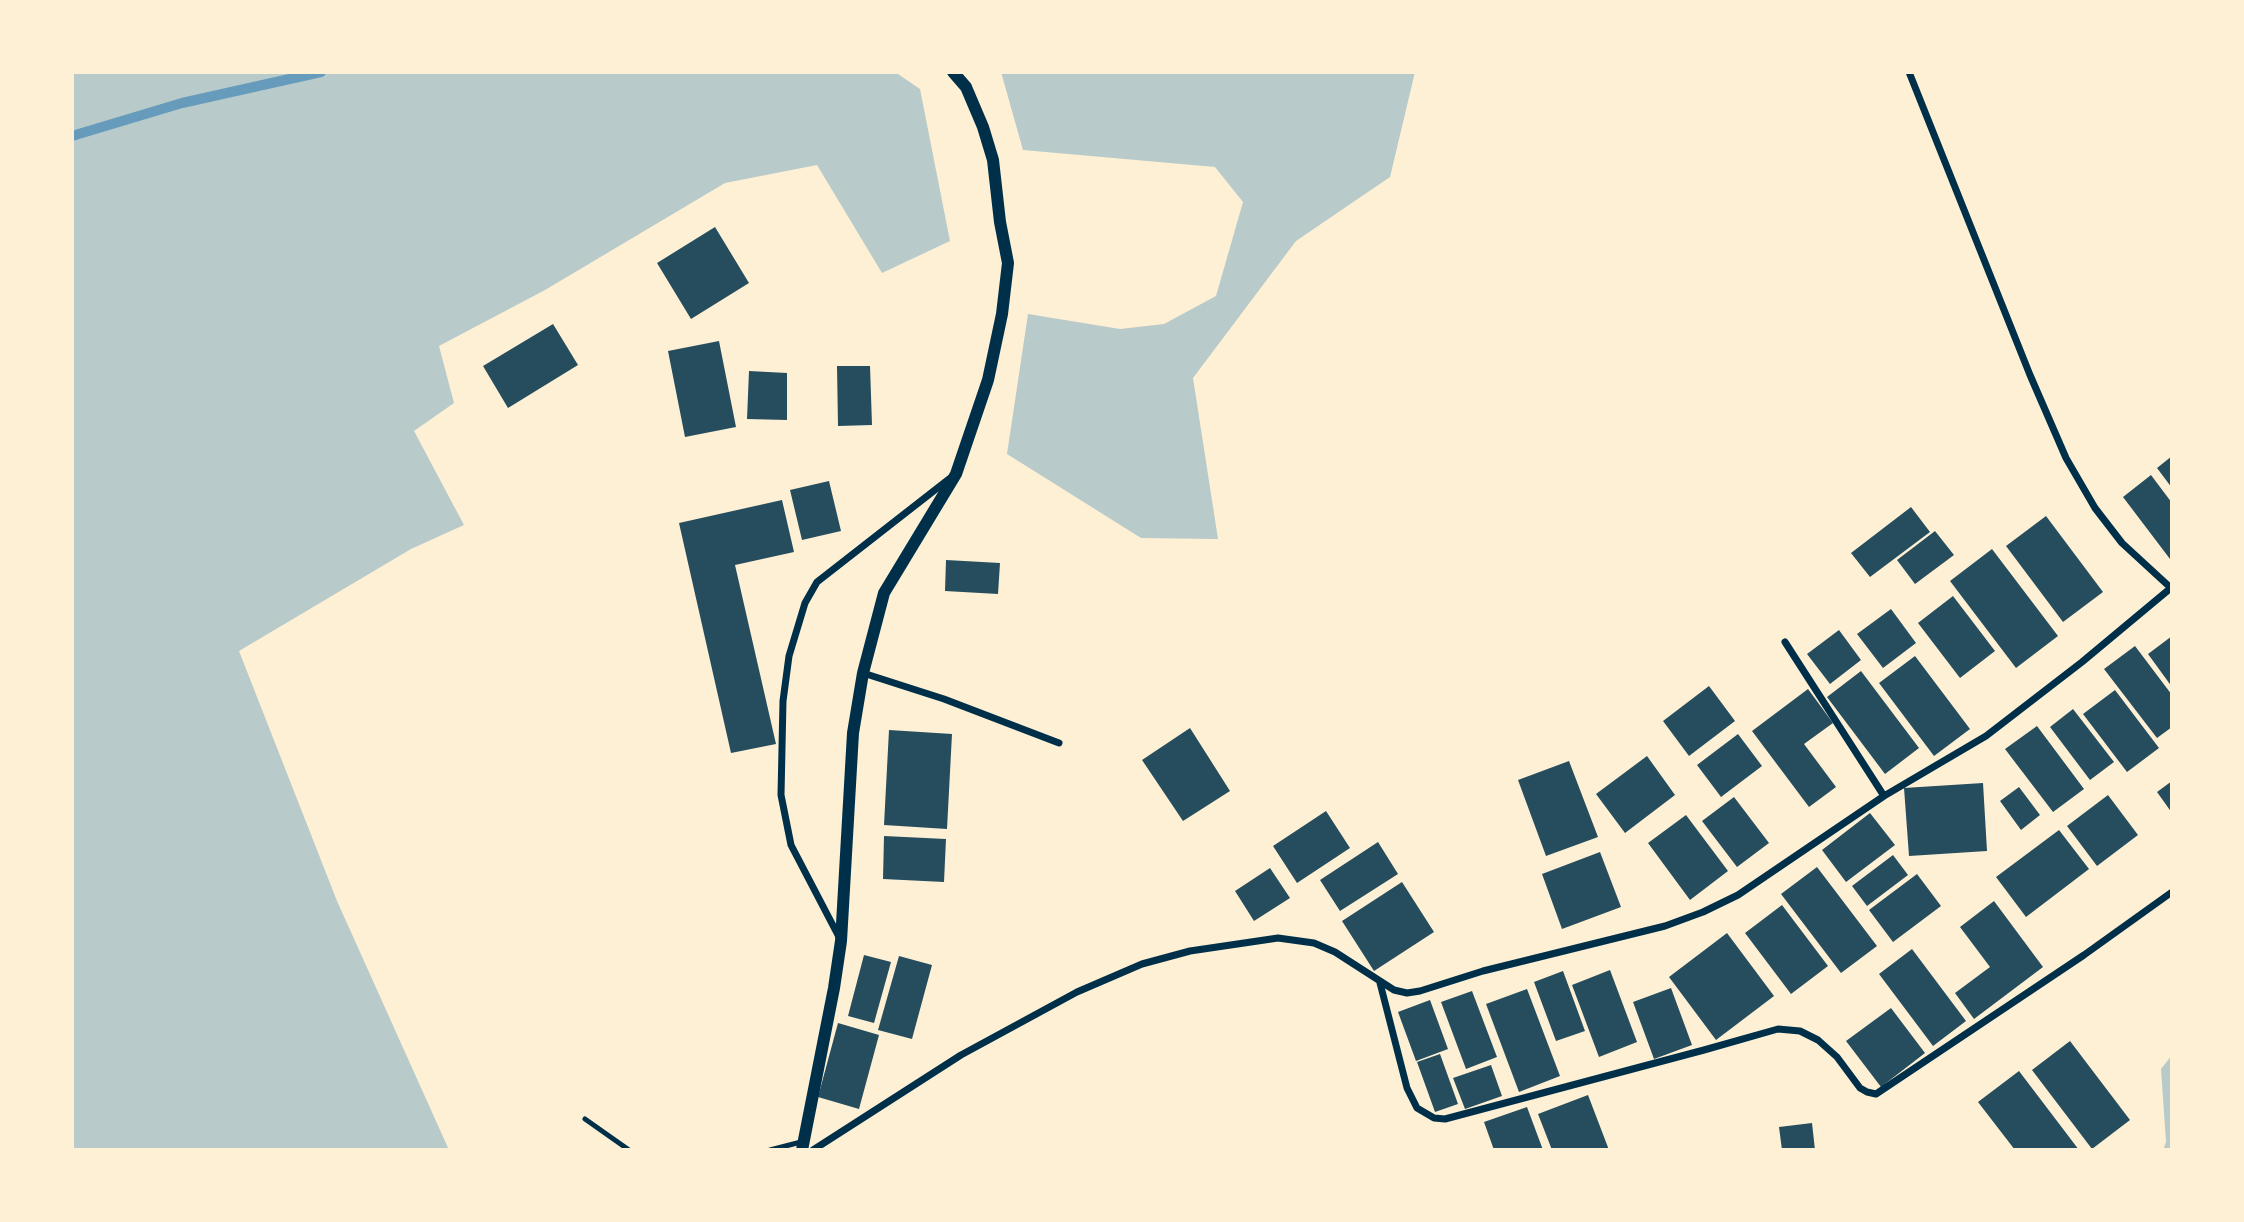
<!DOCTYPE html>
<style>
body{margin:0}
#map{position:relative;width:2244px;height:1222px;overflow:hidden;background:#fdf0d5;font-family:"PT Serif",serif}
canvas{display:block}
.frame{position:absolute;inset:0;border:74px solid #fdf0d5;pointer-events:none}
</style>
<div id="map">
<canvas width="2244" height="1222"></canvas>
<div class="frame"></div>
</div>
<script>
const c = document.querySelector('canvas').getContext('2d');
c.lineJoin = 'round';
function fill(path, color) {
  c.fillStyle = color;
  c.fill(path, 'evenodd');
}
function poly(rows) {
  const path = new Path2D();
  for (const r of rows) {
    path.moveTo(r[0], r[1]);
    for (let i = 2; i < r.length; i += 2) path.lineTo(r[i], r[i + 1]);
  }
  return path;
}
function stroke(path, color, width, dash) {
  c.strokeStyle = color;
  c.lineWidth = width;
  c.lineCap = dash ? 'butt' : 'round';
  c.setLineDash(dash || []);
  c.stroke(path);
}
const green = poly([
 [72,72,895,72,920,89,950,241,882,273,817,165,725,183,545,290,439,346,454,403,414,431,464,525,411,549,239,651,337,901,449,1150,72,1150],
 [1001,72,1415,72,1390,177,1296,241,1193,378,1218,539,1141,538,1007,454,1028,314,1120,329,1164,324,1216,296,1243,202,1215,167,1023,150],
 [2172,1055,2172,1150,2163,1150,2166,1142,2161,1069]
]);
const stream = poly([
 [72,136,182,103,321,72]
]);
const building = poly([
 [715,227,749,283,691,319,657,263],
 [553,324,578,365,508,408,483,366],
 [719,341,736,427,685,437,668,351],
 [837,366,870,366,872,425,838,426],
 [749,371,787,373,787,420,747,419],
 [2172,456,2172,488,2157,468],
 [2151,475,2172,503,2172,558,2170,559,2123,497],
 [829,481,841,531,802,540,790,490],
 [782,500,794,552,735,565,776,744,731,753,679,523],
 [1911,507,1930,532,1870,577,1851,553],
 [2046,516,2103,592,2063,622,2006,546],
 [1935,531,1954,555,1915,584,1897,560],
 [1992,549,2058,636,2016,668,1950,581],
 [946,560,1000,563,998,594,945,591],
 [1953,596,1995,651,1960,678,1918,623],
 [1891,609,1916,643,1883,668,1857,634],
 [1839,630,1861,660,1830,684,1807,654],
 [2172,636,2172,687,2148,654],
 [2135,646,2172,695,2172,727,2157,738,2104,669],
 [1915,656,1970,729,1934,756,1879,683],
 [1861,671,1919,748,1885,774,1827,697],
 [1709,686,1735,721,1689,756,1663,721],
 [1808,689,1833,723,1804,744,1836,787,1809,807,1752,731],
 [2115,690,2159,748,2127,772,2083,714],
 [2073,709,2114,762,2090,780,2050,727],
 [2037,726,2084,789,2053,812,2005,749],
 [1190,728,1230,791,1183,821,1142,760],
 [889,730,952,734,947,829,884,825],
 [1738,734,1762,766,1721,797,1697,765],
 [1647,756,1675,795,1625,833,1596,794],
 [1569,761,1598,837,1546,856,1518,780],
 [2172,781,2172,813,2157,792],
 [1983,783,1987,851,1909,856,1904,788],
 [2019,787,2040,815,2021,830,2000,801],
 [2108,795,2138,835,2097,866,2067,826],
 [1734,797,1769,843,1737,867,1702,821],
 [1326,811,1350,848,1297,883,1273,846],
 [1870,813,1895,845,1846,882,1822,850],
 [1686,815,1728,871,1690,900,1648,843],
 [2059,830,2089,869,2026,917,1996,877],
 [884,836,946,839,944,882,883,879],
 [1378,842,1398,874,1340,911,1320,880],
 [1600,852,1621,907,1562,929,1542,874],
 [1893,855,1908,875,1867,906,1852,886],
 [1817,867,1877,946,1841,973,1781,894],
 [1270,868,1290,898,1254,921,1235,891],
 [1917,874,1941,906,1893,942,1869,910],
 [1402,882,1434,932,1374,971,1342,921],
 [1994,901,2043,967,1974,1019,1955,993,1990,967,1960,927],
 [1782,905,1828,966,1791,994,1745,933],
 [1727,933,1774,996,1716,1040,1669,977],
 [1912,949,1966,1021,1933,1046,1879,974],
 [864,955,891,962,874,1023,848,1016],
 [899,956,932,965,912,1039,878,1030],
 [1610,970,1637,1042,1599,1057,1572,985],
 [1563,971,1585,1031,1556,1041,1534,982],
 [1671,988,1692,1045,1654,1059,1633,1002],
 [1527,989,1560,1076,1519,1092,1486,1004],
 [1472,991,1497,1057,1466,1069,1441,1002],
 [1430,1000,1448,1049,1416,1061,1398,1012],
 [1891,1008,1925,1053,1881,1087,1846,1041],
 [838,1023,879,1035,859,1109,818,1097],
 [2070,1041,2130,1120,2092,1149,2032,1070],
 [1440,1054,1458,1104,1435,1112,1417,1062],
 [1491,1065,1502,1096,1465,1109,1453,1078],
 [2019,1071,2079,1150,2015,1150,1978,1102],
 [1588,1095,1609,1150,1552,1150,1538,1114],
 [1527,1107,1543,1150,1494,1150,1484,1122],
 [1812,1123,1815,1150,1782,1150,1779,1127]
]);
const service = poly([
 [585,1119,629,1150],
 [770,1150,801,1142]
]);
const minor = poly([
 [1909,72,2030,375,2066,458,2095,508,2122,543,2172,589],
 [1785,642,1884,796],
 [863,673,944,699,1059,743],
 [839,937,791,845,781,795,783,701,789,656,805,603,817,582,949,479],
 [1380,983,1407,1088,1417,1108,1434,1118,1445,1119,1704,1050,1778,1029,1800,1031,1818,1040,1837,1057,1860,1088,1867,1092,1876,1094,2084,955,2172,892],
 [813,1150,961,1055,1077,992,1142,964,1190,951,1278,938,1314,943,1335,952,1394,990,1407,993,1420,991,1483,971,1665,926,1703,912,1738,895,1884,796,1986,736,2082,662,2172,587]
]);
const tertiary = poly([
 [802,1150,834,988,841,941,853,733,863,673,884,593,956,474,988,380,1002,314,1008,263,1000,222,993,160,983,127,966,87,953,72]
]);
fill(green, '#b9caca');
stroke(stream, '#669bbc', 10);
fill(building, '#264d5e');
stroke(service, '#003049', 5);
stroke(minor, '#003049', 7);
stroke(tertiary, '#003049', 12);
</script>
